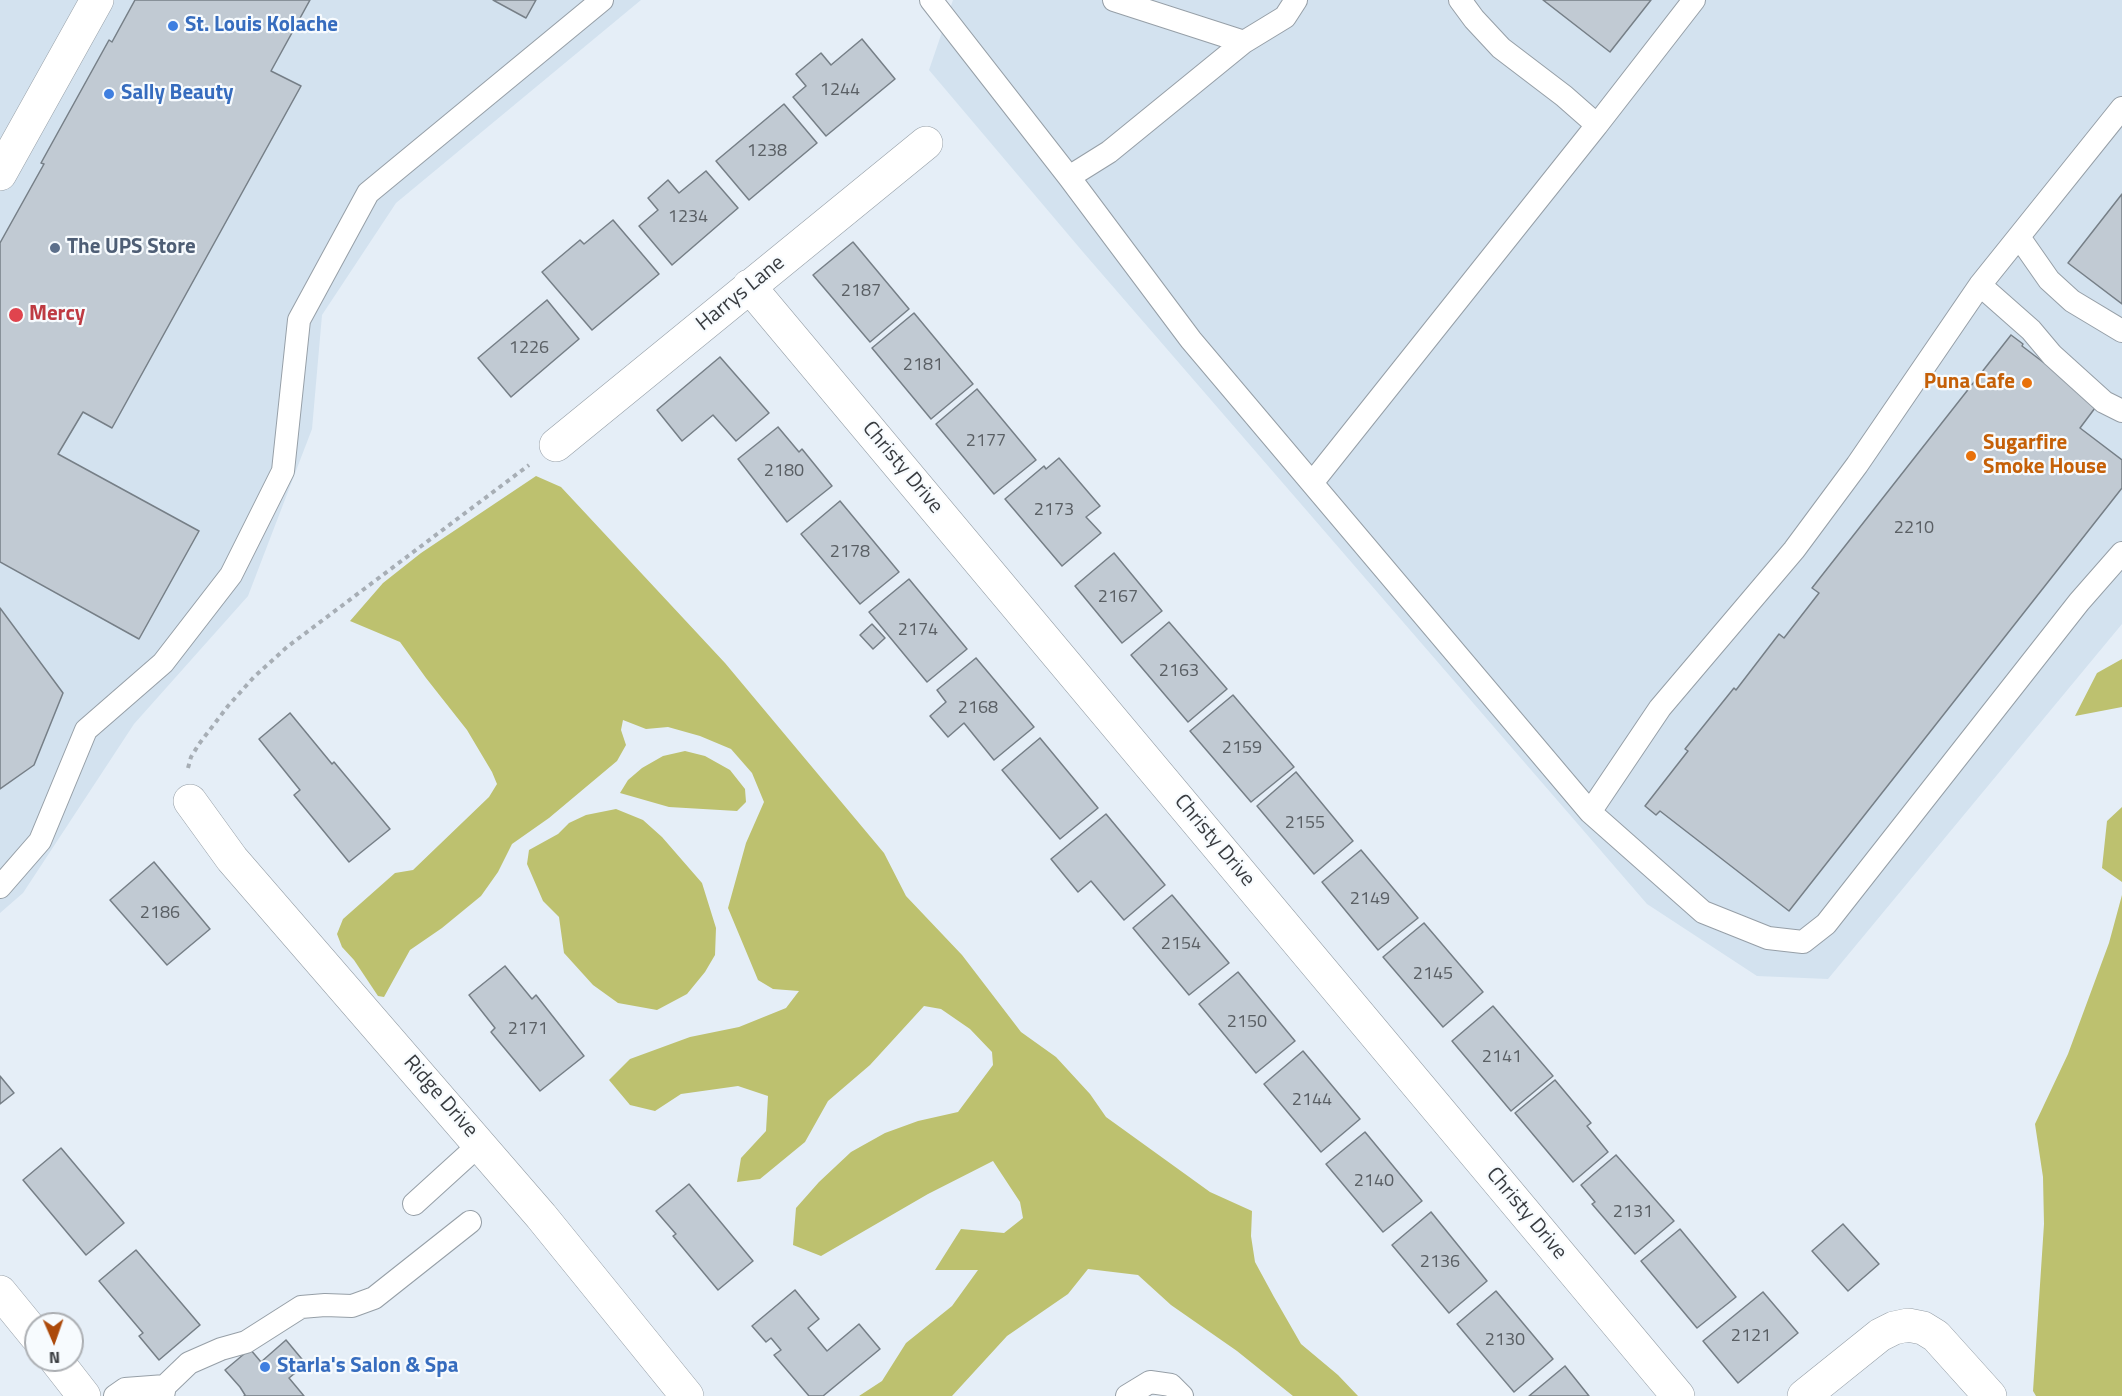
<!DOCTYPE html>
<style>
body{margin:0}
#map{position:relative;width:2122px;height:1396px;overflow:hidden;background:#e5eef7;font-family:"Titillium Web",sans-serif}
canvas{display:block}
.north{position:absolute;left:24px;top:1312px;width:60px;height:60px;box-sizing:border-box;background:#f7fbfe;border:2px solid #abaeb2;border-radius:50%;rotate:178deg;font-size:16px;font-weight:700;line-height:24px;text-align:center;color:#383b3f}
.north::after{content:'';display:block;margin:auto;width:21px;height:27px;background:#ac4a0b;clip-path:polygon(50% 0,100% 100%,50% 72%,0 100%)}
</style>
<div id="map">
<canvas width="2122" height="1396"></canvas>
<div class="north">N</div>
</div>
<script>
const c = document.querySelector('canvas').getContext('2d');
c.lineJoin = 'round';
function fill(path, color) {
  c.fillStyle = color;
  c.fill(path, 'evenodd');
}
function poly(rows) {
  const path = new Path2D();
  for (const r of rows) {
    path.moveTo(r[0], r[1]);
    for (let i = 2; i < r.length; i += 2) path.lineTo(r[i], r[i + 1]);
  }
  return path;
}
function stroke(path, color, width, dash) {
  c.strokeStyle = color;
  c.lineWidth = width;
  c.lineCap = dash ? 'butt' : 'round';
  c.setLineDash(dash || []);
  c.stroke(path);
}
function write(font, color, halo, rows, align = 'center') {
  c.font = font + ' "Titillium Web",sans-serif';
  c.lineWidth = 4.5;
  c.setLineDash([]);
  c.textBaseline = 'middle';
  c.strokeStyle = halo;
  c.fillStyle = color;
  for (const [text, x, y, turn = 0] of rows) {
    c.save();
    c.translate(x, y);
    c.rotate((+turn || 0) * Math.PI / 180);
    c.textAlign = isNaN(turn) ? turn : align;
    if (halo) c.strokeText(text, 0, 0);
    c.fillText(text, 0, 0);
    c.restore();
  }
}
const built = poly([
 [0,0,641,0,396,203,322,315,312,429,248,596,134,724,23,893,0,913],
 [953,0,2122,0,2122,624,1828,979,1757,976,1647,904,1083,252,929,70]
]);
const green = poly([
 [536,476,561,487,725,663,884,853,906,896,962,955,1021,1032,1056,1057,1090,1094,1106,1117,1210,1192,1252,1211,1251,1236,1255,1262,1274,1297,1301,1344,1338,1375,1358,1396,1293,1396,1237,1351,1171,1305,1138,1275,1088,1269,1068,1294,1007,1336,952,1396,859,1396,882,1381,906,1343,952,1306,978,1270,935,1270,961,1229,1004,1233,1023,1218,1020,1202,993,1161,928,1194,821,1256,793,1245,796,1208,819,1182,851,1152,885,1133,918,1121,958,1112,993,1065,992,1052,970,1029,941,1009,924,1006,870,1065,828,1101,805,1142,760,1179,737,1182,741,1158,766,1131,768,1096,738,1086,681,1094,655,1111,630,1105,609,1080,630,1059,690,1037,739,1027,786,1008,799,991,773,989,758,980,728,908,746,843,764,802,752,773,731,749,700,736,668,727,646,729,623,720,621,730,626,745,617,761,549,818,512,844,498,872,481,896,442,928,410,950,384,997,378,996,354,960,342,947,337,934,343,919,395,873,413,870,489,797,497,784,492,772,467,730,426,678,400,642,350,621,383,583,421,553],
 [2122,659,2122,707,2075,716,2097,673],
 [685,751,705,756,730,770,745,789,746,802,737,811,669,807,620,793,628,780,642,768,663,756],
 [2122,807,2122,882,2102,868,2107,821],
 [616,809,643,820,662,837,702,883,716,928,715,955,705,972,687,994,657,1010,618,1003,593,985,564,953,559,917,543,901,527,864,529,850,558,834,569,823,586,815],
 [2122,895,2122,1396,2036,1396,2033,1391,2044,1224,2043,1177,2035,1124,2068,1054,2109,943]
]);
const building = poly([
 [135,0,310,0,271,71,301,86,112,428,83,412,58,454,199,531,139,639,0,562,0,243,44,164,41,163,109,40,112,42,135,0],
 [493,0,536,0,526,18,493,0],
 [1543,0,1651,0,1610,52,1543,0],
 [862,39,895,79,826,136,793,97,806,86,796,74,821,53,831,65,862,39],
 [784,104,817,143,749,200,716,161,784,104],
 [706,171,738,208,672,265,639,226,658,210,648,198,668,180,679,193,706,171],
 [2122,194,2122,304,2068,263,2122,194],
 [613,220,659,274,592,330,542,272,580,240,584,244,613,220],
 [853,242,909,309,870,342,813,275,853,242],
 [547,300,579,339,511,397,478,358,547,300],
 [914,313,973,384,931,419,872,348,914,313],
 [2011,335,2023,344,2022,346,2098,404,2080,428,2122,460,2122,488,1789,911,1660,811,1656,815,1645,806,1688,751,1685,749,1734,688,1736,690,1779,634,1784,638,1819,593,1812,588,2011,335],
 [720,357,769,413,736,441,713,415,682,441,657,410,720,357],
 [977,389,1036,460,994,494,936,424,977,389],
 [778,427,799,452,802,449,832,486,787,522,738,459,778,427],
 [1059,458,1100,506,1086,517,1101,533,1062,566,1005,499,1044,466,1046,469,1059,458],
 [840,501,899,572,860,604,801,534,840,501],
 [1114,553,1162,611,1122,643,1075,586,1114,553],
 [909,579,967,649,927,682,869,612,909,579],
 [0,608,63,693,34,765,0,789,0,608],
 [1169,622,1227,689,1188,722,1131,655,1169,622],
 [872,624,885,638,873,649,860,635,872,624],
 [976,658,1034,727,994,760,964,723,948,737,930,716,946,702,937,690,976,658],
 [1233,695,1294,767,1251,802,1190,731,1233,695],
 [290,713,332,764,334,762,390,829,349,862,294,795,300,790,259,739,290,713],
 [1040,738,1098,808,1060,839,1002,770,1040,738],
 [1296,772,1353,841,1314,874,1257,806,1296,772],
 [1106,814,1165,885,1124,920,1091,881,1078,892,1051,859,1106,814],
 [1361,850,1418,918,1378,950,1322,882,1361,850],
 [154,862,210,929,167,965,110,900,154,862],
 [1172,895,1229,963,1189,995,1133,928,1172,895],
 [1424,923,1483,992,1443,1027,1383,957,1424,923],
 [505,966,532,999,536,995,584,1056,540,1091,491,1032,495,1028,469,995,505,966],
 [1238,972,1295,1041,1256,1073,1199,1004,1238,972],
 [1493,1006,1553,1076,1511,1111,1452,1041,1493,1006],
 [1303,1051,1360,1119,1321,1152,1264,1084,1303,1051],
 [0,1076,14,1093,0,1104,0,1076],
 [1555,1080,1591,1123,1587,1126,1608,1152,1573,1182,1515,1113,1555,1080],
 [1365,1132,1422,1201,1383,1232,1326,1164,1365,1132],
 [61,1148,124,1223,86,1255,23,1180,61,1148],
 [1616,1155,1674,1221,1635,1254,1592,1204,1595,1202,1581,1185,1616,1155],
 [689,1184,753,1261,718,1290,673,1236,676,1234,656,1211,689,1184],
 [1431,1212,1487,1281,1449,1313,1392,1245,1431,1212],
 [1843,1224,1879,1264,1848,1291,1812,1251,1843,1224],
 [1680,1229,1736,1297,1697,1328,1641,1261,1680,1229],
 [136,1250,200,1325,159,1360,139,1336,143,1333,99,1281,136,1250],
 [795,1290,819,1319,808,1328,827,1351,859,1324,880,1349,823,1396,809,1396,774,1355,781,1350,771,1338,766,1342,752,1326,795,1290],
 [1496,1291,1553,1359,1514,1392,1457,1324,1496,1291],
 [1763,1292,1798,1333,1738,1383,1703,1341,1763,1292],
 [286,1340,306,1364,289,1378,304,1396,244,1396,245,1395,240,1387,225,1370,250,1349,261,1362,286,1340],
 [1565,1366,1589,1396,1529,1396,1565,1366]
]);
const path = poly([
 [188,768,191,757,199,744,228,706,254,677,287,647,529,465]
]);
const service = poly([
 [931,0,1069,177,1191,340,1590,812,1703,912,1768,938,1803,942,1826,924,2079,602,2122,553],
 [1114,0,1244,42],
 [1460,0,1474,19,1501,48,1564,96,1597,125,1694,0],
 [1069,177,1109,152,1244,42,1285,17,1296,0],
 [2019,237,2049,280,2072,301,2122,331],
 [1980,285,2031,330,2052,355,2104,402,2122,411],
 [1312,483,1597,125],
 [1590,812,1660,708,1794,550,1857,465,1980,285,2122,108],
 [0,887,40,841,86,730,163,663,231,575,283,471,299,320,368,193,602,0],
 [414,1204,480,1144],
 [115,1396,125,1389,165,1386],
 [163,1396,165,1386,189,1363,221,1349,246,1342,301,1307,325,1305,352,1306,374,1298,470,1222],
 [1127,1396,1150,1382,1171,1385,1182,1396]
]);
const minor = poly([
 [0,174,97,0],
 [749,286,1678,1396],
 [556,445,926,143],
 [190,801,232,859,541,1216,687,1396],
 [0,1292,36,1336],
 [56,1360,84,1396],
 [1804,1396,1880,1335,1894,1328,1908,1325,1923,1328,1936,1336,1990,1396]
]);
const markers = [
 [173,26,6,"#3f7fe0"],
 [109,94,6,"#3f7fe0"],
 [55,248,6,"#5c6f8a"],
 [16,315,8,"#e0444e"],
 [2027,383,6,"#e8710a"],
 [1971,456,6,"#e8710a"],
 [265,1367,6,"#3f7fe0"]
];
const numberNames = [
 ["1244",840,91],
 ["1238",767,152],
 ["1234",688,218],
 ["2187",861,292],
 ["1226",529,349],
 ["2181",923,366],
 ["2177",986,442],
 ["2180",784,472],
 ["2173",1054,511],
 ["2210",1914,529],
 ["2178",850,553],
 ["2167",1118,598],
 ["2174",918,631],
 ["2163",1179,672],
 ["2168",978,709],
 ["2159",1242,749],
 ["2155",1305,824],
 ["2149",1370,900],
 ["2186",160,914],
 ["2154",1181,945],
 ["2145",1433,975],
 ["2150",1247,1023],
 ["2171",528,1030],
 ["2141",1502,1058],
 ["2144",1312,1101],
 ["2140",1374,1182],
 ["2131",1633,1213],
 ["2136",1440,1263],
 ["2121",1751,1337],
 ["2130",1505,1341]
];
const shopNames = [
 ["St. Louis Kolache",185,26],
 ["Sally Beauty",121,94],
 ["Starla's Salon & Spa",277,1367]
];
const serviceNames = [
 ["The UPS Store",67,248]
];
const streetNames = [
 ["Harrys Lane",741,294,-39],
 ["Christy Drive",902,468,50],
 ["Christy Drive",1214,841,50],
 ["Ridge Drive",440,1097,49],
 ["Christy Drive",1526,1214,50]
];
const healthNames = [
 ["Mercy",29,315]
];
const foodNames = [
 ["Puna Cafe",2015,383],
 ["Sugarfire",1983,444,"left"],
 ["Smoke House",1983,468,"left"]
];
fill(built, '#d3e2ef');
fill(green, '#bdc16f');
fill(building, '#c1cad3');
stroke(building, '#767f87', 1.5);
stroke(service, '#969fa7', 24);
stroke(minor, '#969fa7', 34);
stroke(path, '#a7aeb5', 4, [4.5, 4.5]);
stroke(service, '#fff', 22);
stroke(minor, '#fff', 33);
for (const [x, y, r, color] of markers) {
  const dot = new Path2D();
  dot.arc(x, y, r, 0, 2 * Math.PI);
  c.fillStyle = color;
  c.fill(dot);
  stroke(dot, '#f7fbfe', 2);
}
write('18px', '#5a5f64', null, numberNames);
write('bold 21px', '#366cbe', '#f7fbfe', shopNames, 'left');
write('bold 21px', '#4e5e75', '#f7fbfe', serviceNames, 'left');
write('21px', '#383b3f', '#f7fbfe', streetNames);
write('bold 21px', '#be3a42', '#f7fbfe', healthNames, 'left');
write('bold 21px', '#c56008', '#f7fbfe', foodNames, 'right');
</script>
